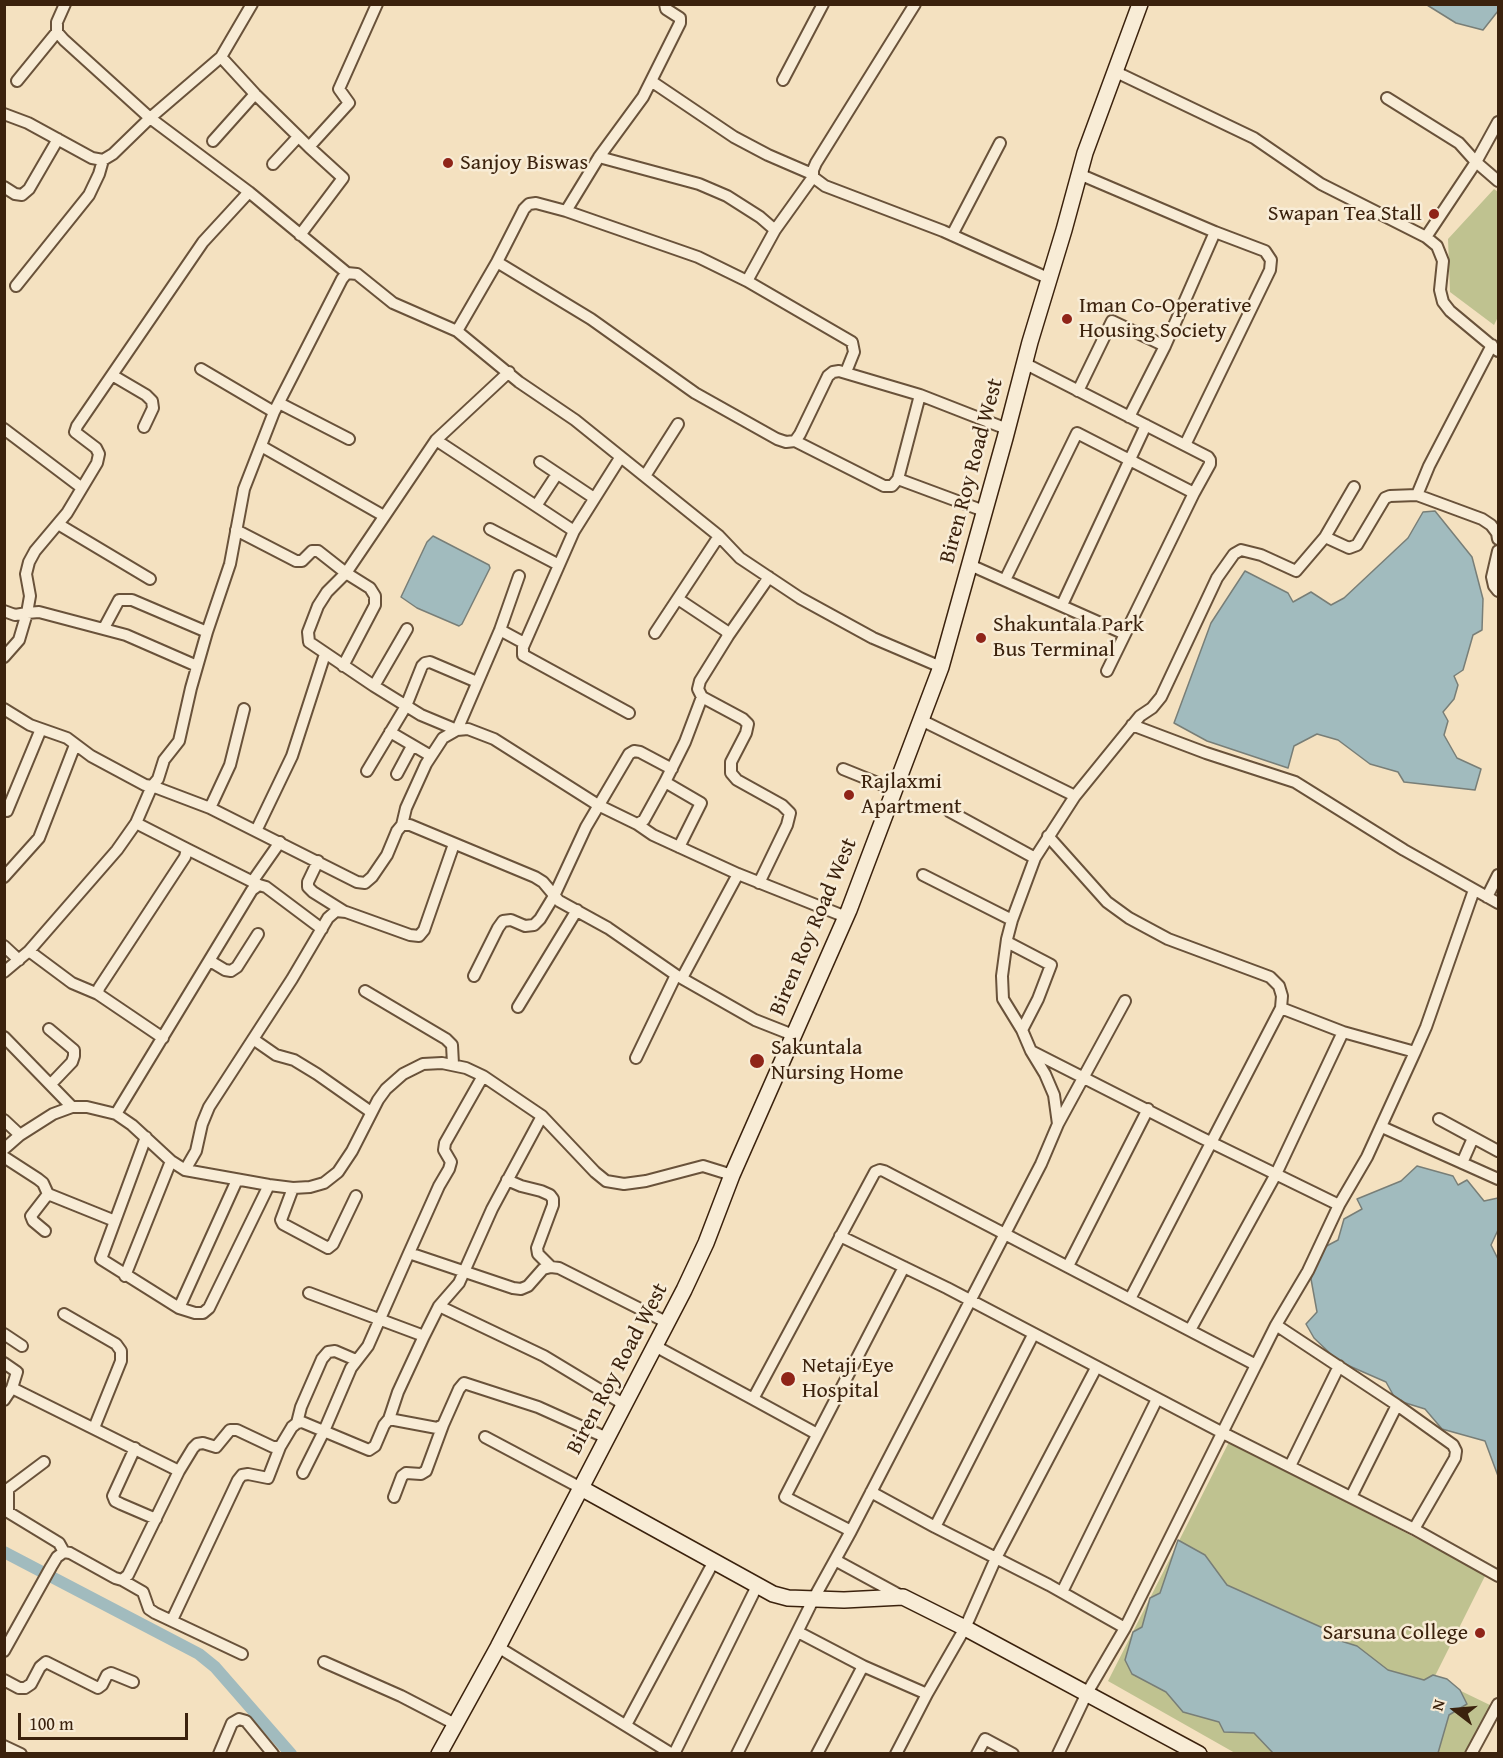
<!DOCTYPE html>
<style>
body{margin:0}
#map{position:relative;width:1503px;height:1758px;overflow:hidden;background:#f4e1c0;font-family:"Gentium Book Plus",serif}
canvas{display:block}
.frame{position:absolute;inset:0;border:6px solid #3b220d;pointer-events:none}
.north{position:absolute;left:1425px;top:1680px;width:60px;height:60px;-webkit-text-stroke:4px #f8ecd6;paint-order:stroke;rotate:286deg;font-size:16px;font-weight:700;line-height:24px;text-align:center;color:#3b220d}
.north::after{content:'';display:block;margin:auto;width:21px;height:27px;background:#3b220d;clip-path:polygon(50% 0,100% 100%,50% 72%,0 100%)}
.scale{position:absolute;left:18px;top:1713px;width:170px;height:27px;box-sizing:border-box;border:3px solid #3b220d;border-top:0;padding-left:8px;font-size:18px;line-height:21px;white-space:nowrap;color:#3b220d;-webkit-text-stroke:4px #f8ecd6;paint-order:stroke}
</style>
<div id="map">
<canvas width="1503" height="1758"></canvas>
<div class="frame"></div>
<div class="north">N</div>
<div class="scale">100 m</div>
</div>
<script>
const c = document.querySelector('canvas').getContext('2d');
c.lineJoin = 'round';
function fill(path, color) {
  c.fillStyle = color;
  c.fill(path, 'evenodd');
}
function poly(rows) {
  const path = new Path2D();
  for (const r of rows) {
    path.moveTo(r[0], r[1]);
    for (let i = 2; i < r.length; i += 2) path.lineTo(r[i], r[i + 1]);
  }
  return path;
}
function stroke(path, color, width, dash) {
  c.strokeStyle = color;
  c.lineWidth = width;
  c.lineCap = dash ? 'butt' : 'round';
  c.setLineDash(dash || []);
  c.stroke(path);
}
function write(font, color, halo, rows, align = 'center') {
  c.font = font + ' "Gentium Book Plus",serif';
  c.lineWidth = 5;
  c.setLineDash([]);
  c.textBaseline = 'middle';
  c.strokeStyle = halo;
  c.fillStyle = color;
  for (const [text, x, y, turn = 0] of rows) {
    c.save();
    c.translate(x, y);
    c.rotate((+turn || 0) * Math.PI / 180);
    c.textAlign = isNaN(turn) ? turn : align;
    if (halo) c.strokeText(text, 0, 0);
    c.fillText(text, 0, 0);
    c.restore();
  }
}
const green = poly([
 [1494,189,1498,192,1498,317,1494,325,1450,292,1448,239],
 [1229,1442,1486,1574,1434,1678,1492,1706,1468,1753,1235,1753,1108,1681]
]);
const water = poly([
 [1427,5,1498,5,1498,11,1483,30,1456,23,1427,5],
 [1435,511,1472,557,1483,599,1482,630,1473,635,1463,670,1454,676,1458,685,1454,699,1443,712,1448,721,1444,735,1457,758,1481,769,1475,790,1404,782,1398,772,1370,764,1338,740,1317,734,1294,746,1288,768,1207,741,1174,723,1211,623,1245,571,1288,593,1293,602,1311,592,1331,605,1344,598,1408,538,1423,512,1435,511],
 [433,536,489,565,490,568,462,624,459,626,417,608,401,597,427,542,433,536],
 [1417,1166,1453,1176,1458,1185,1467,1180,1484,1201,1498,1198,1498,1230,1491,1245,1498,1259,1498,1476,1485,1441,1442,1429,1425,1409,1396,1400,1386,1382,1338,1361,1314,1338,1306,1324,1317,1312,1311,1279,1319,1250,1338,1240,1344,1219,1362,1209,1357,1199,1401,1181,1417,1166],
 [1178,1540,1205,1555,1227,1585,1323,1628,1328,1637,1357,1646,1388,1670,1424,1680,1433,1675,1447,1679,1460,1690,1467,1704,1449,1715,1438,1753,1273,1753,1254,1733,1224,1732,1219,1722,1183,1712,1166,1692,1132,1674,1125,1660,1133,1632,1142,1627,1150,1598,1160,1593,1178,1540]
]);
const canal = poly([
 [4,1552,199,1654,215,1667,291,1754]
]);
const street = poly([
 [65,4,57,22,57,32,64,40,150,118,249,192,347,273],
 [915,4,816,163,813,170,813,177,825,186,943,231,1050,279],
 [1116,72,1254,138,1321,184,1426,237,1437,246,1443,261,1440,290,1443,302,1450,311,1498,351],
 [783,80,823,4],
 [17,81,57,32],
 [651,81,734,137,768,155,812,174],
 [255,94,309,147,349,103,339,89,377,4],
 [1387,98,1459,143,1476,162,1498,181],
 [4,114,28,123,92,158,103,160,113,154,150,118,221,57,252,4],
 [213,141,255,94,221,57],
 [273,164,297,138],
 [1079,174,1215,232,1165,346,1129,417],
 [4,187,15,194,22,195,29,189,58,139],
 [566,211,599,157],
 [775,230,813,177],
 [300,235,343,178,309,147],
 [952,235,1000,143],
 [1426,237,1476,162,1498,122],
 [497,262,591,319,695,393,777,439,786,442,795,441,800,434,828,376,833,372,839,371,920,395,1007,429],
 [747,281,852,342,854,352,846,372],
 [16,286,89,195,99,174,103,160],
 [457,331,497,262,524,209,529,204,536,203,566,211,698,257,747,281,775,230,760,217,727,196,699,184,599,157,643,97,680,23,680,18,666,9,665,4],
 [1024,363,1208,457,1210,460,1210,464,1194,493,1107,671],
 [201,369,274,412],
 [509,372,436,440,346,573,327,592,318,606,308,632,309,642,374,686,421,715,457,730,468,729,494,739,598,805,637,824,644,820,665,782,685,742,702,697],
 [112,375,146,395,152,401,153,408,144,427],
 [1075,389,1078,391,1112,321,1165,346],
 [279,403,349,439],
 [4,429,82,488],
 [436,440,574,531],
 [795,441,884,486,892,486,898,479,920,395],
 [1185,445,1270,270,1271,260,1265,251,1215,232],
 [261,446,384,516],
 [620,458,574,531,523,647,523,655,629,713],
 [540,462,594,498],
 [645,476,678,424],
 [898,479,984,511],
 [1417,495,1429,466,1492,345],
 [536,506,557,474],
 [58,524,150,579],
 [490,529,559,565],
 [236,530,296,561,302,561,312,551,318,551,346,573,370,588,375,596,375,605,343,666],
 [1325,537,1354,487],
 [1498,551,1492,577,1494,586,1498,591],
 [970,565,1125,634],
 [1005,580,1077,433,1194,493],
 [678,599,726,631,728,636,700,681,698,689,702,697,743,719,748,724,746,733,731,762,731,773,737,780,782,805,790,813,787,825,759,883],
 [1062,605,1146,425],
 [4,611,15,615,27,613,30,596,26,574,29,562,35,551,67,513,97,463,99,454,96,448,75,432,77,426,203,242,249,192],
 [104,628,119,600,132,600,207,632],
 [500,630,524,643],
 [655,633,719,536],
 [728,636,769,577],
 [4,657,19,640,27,613,39,612,126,635,197,666],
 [374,686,407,629],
 [4,709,30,725,67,738,91,756,145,785,152,786,158,779,164,760,179,741,191,688,207,632,230,564,244,489,274,412,342,279,347,273,357,274,393,303,457,331,519,382,575,420,719,536,740,558,800,598,873,638,941,667],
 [921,720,1075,796],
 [1132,725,1206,753,1295,782,1404,850,1498,903],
 [390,732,431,756],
 [843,769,895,790],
 [367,771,406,706,422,666,425,663,430,662,477,682],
 [397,774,412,746],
 [665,782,701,803,679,847],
 [210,808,230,765,244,709],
 [7,811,41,729],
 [949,811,1035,858],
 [136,823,187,849,185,857,99,988,98,994,163,1038],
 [637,824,653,835,738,874,846,917],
 [402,825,406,808,426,764,443,738,457,730,500,630,519,576],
 [256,831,292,756,325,654],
 [1048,836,1107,902,1129,918,1168,939,1270,977,1279,986,1282,996,1281,1008,1343,1032,1415,1052,1426,1027,1474,890],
 [187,849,259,885],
 [318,861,308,882,308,887,313,892,345,912],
 [923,875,1012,920],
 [4,877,39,838,75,745],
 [252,882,280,842],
 [1487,897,1498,875],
 [1007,942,1051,965,1038,999,1022,1030],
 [4,946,19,960],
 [29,951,72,983,98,994],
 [210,961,225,970,231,971,237,967,258,934],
 [4,972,29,951,117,850,136,823,152,786,210,808,357,882,365,883,372,877,387,855,397,831,402,825,410,825,535,877,543,882,559,901,608,928,676,975,755,1020,793,1035],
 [474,976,498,928,503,921,511,920,525,926,534,925,540,919,554,896,586,827,629,754,634,751,640,752,672,769],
 [682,978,738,874],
 [365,991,446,1039,452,1045,453,1064],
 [518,1007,577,910],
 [49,1029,74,1050,74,1056,72,1062,51,1084],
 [4,1037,72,1107],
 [253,1039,276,1055,294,1060,317,1074,371,1112],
 [1031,1051,1200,1137,1339,1205],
 [636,1058,676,975],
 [116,1114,252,890,259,885,266,887,322,929],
 [1439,1119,1498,1151],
 [4,1120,20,1135],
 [1058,1124,1125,1001],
 [1382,1127,1498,1179],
 [146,1137,101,1259,179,1308,195,1313,203,1313,209,1308,269,1185],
 [4,1149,20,1135,53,1114,72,1107,87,1107,116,1114,132,1125,171,1161,185,1170,269,1185,293,1188,310,1187,324,1183,338,1172,352,1151,378,1100,386,1089,403,1074,423,1064,442,1063,466,1068,483,1076,542,1116,595,1172,606,1181,624,1184,646,1181,703,1166,732,1175],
 [4,1157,38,1179,43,1183,48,1194,115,1221],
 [1462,1163,1473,1138],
 [185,1170,196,1151,202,1124,209,1107,292,979,328,918,336,911,346,912,410,935,419,936,424,930,454,844],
 [507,1180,521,1186,541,1191,550,1195,553,1199,553,1205,537,1248,538,1254,551,1267],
 [293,1188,281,1220,283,1224,328,1248,333,1244,356,1196],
 [45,1231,33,1221,31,1216,48,1194],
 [840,1236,947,1288,1221,1432,1414,1529,1498,1576],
 [409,1253,439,1186,449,1169,451,1162,444,1150,445,1143,483,1076],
 [1068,1266,1148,1109],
 [125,1276,171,1161],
 [309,1293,424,1336],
 [1130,1299,1281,1008],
 [439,1306,544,1356,625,1405],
 [179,1308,237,1180],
 [64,1314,116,1344,121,1351,121,1361,94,1428],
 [1276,1325,1397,1405,1453,1445,1456,1451,1455,1458,1414,1529],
 [1190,1330,1276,1174,1343,1032],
 [4,1334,22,1346],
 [655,1346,753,1399,875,1172,880,1170,884,1171,1256,1365,1125,1628,1049,1585,935,1527,871,1492],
 [4,1363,17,1372,12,1388,4,1400],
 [1256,1365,1276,1325,1308,1271,1339,1205,1367,1157,1415,1052],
 [12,1388,179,1471],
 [753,1399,817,1434],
 [389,1419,398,1392,424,1336,439,1306,459,1283,492,1209,542,1116],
 [297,1423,301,1407,322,1359,328,1352,335,1351,356,1360],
 [485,1437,581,1488],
 [135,1448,113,1496,115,1501,121,1504,156,1519],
 [1290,1466,1339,1366],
 [303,1473,324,1431,351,1368,368,1346,409,1253,513,1288,521,1289,528,1286,543,1269,551,1267,559,1268,668,1323],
 [8,1490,8,1512,59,1543,64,1552],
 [4,1492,44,1462],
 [394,1497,402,1476,406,1473,421,1474,426,1471,443,1425],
 [1351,1497,1397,1405],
 [935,1527,1033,1335],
 [851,1531,785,1497,904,1267],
 [835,1560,903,1597],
 [122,1580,143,1592,149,1609,155,1613,242,1654],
 [1062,1592,1157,1399],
 [172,1620,238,1480,242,1475,248,1474,268,1478,280,1447],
 [798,1632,863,1666],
 [498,1647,672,1754],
 [4,1651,51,1567,57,1557,64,1552,70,1553,115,1578,122,1580,128,1575,179,1471,193,1448,197,1444,203,1443,216,1447,230,1430,237,1430,273,1447,280,1447,292,1427,297,1423,302,1422,369,1450,375,1446,384,1425,389,1419,437,1428,443,1425,459,1389,464,1383,538,1407,607,1438],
 [324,1662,401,1696,455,1724],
 [4,1680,19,1688,25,1688,31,1684,40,1667,46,1662,98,1688,102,1685,107,1675,111,1673,133,1682],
 [626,1725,714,1561],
 [4,1746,21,1754],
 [219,1754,232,1723,239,1719,246,1721,273,1754],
 [674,1754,757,1586],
 [737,1754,814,1598,851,1531,1041,1164,1058,1124,1054,1095,1045,1074,1031,1051,1022,1030,1003,999,1002,976,1007,939,1012,920,1035,858,1075,796,1140,716,1152,708,1161,697,1217,578,1234,554,1241,550,1261,555,1296,571,1325,537,1349,548,1357,545,1385,498,1390,496,1417,495,1482,519,1491,525,1497,533,1498,539],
 [817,1754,863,1666,927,1694],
 [896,1754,927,1694,965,1628,996,1558,1096,1368],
 [977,1754,985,1739,1013,1754],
 [1058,1754,1087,1693,1125,1628],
 [1471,1754,1498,1704]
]);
const secondary = poly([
 [581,1488,773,1594,788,1598,844,1600,903,1597,965,1628,1199,1754],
 [439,1754,498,1647,684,1290,706,1243,732,1175,849,910,941,667,1005,438,1030,342,1064,230,1085,153,1140,4]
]);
const markers = [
 [448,163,6,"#8f2418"],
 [1434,214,6,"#8f2418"],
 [1067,319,6,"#8f2418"],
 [981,638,6,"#8f2418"],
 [849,795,6,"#8f2418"],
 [757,1061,8,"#8f2418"],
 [788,1379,8,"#8f2418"],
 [1480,1633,6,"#8f2418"]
];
const poiNames = [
 ["Sanjoy Biswas",460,163],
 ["Swapan Tea Stall",1422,214,"right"],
 ["Iman Co-Operative",1079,306],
 ["Housing Society",1079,331],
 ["Shakuntala Park",993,625],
 ["Bus Terminal",993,650],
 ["Rajlaxmi",861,782],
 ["Apartment",861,807],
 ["Sakuntala",771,1048],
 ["Nursing Home",771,1073],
 ["Netaji Eye",802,1366],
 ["Hospital",802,1391],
 ["Sarsuna College",1468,1633,"right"]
];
const streetNames = [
 ["Biren Roy Road West",972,471,-75],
 ["Biren Roy Road West",814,927,-67],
 ["Biren Roy Road West",618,1369,-62]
];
fill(green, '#bfc290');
fill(water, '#a1bbbe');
stroke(water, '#787e77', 1.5);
stroke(canal, '#a1bbbe', 12);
stroke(street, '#69523a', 14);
stroke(secondary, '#3b220d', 18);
stroke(street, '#f8ecd6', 10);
stroke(secondary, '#f8ecd6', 15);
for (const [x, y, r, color] of markers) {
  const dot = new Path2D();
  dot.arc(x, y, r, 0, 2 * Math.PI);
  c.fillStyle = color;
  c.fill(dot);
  stroke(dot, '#f8ecd6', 2);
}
write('22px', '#3b220d', '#f8ecd6', poiNames, 'left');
write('22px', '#3b220d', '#f8ecd6', streetNames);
</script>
